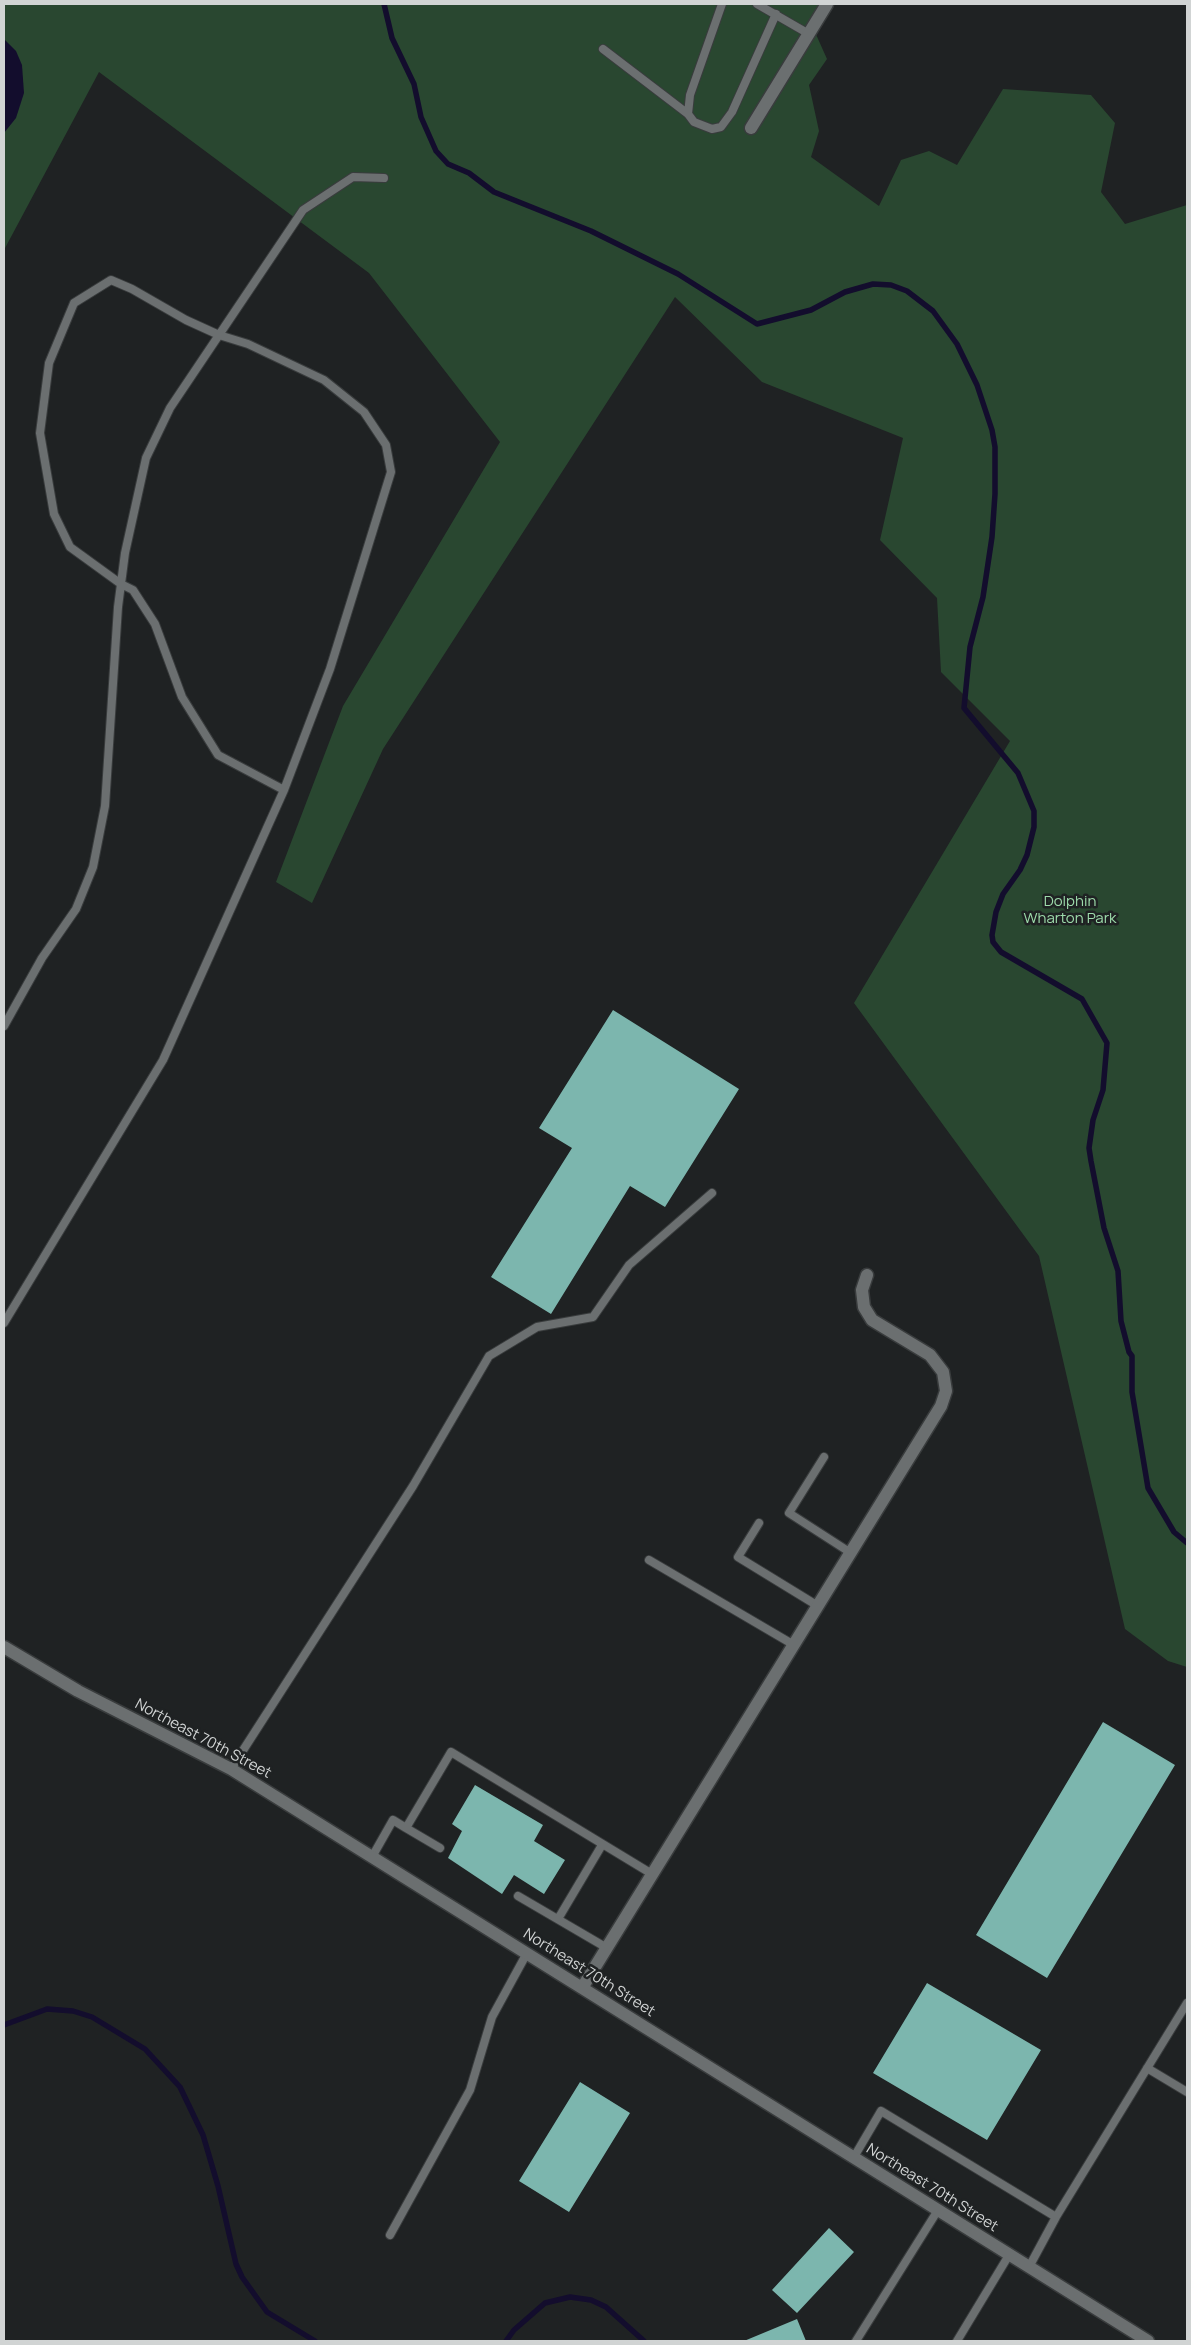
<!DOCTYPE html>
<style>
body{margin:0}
#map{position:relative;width:1191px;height:2345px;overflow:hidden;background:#1f2223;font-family:Manrope,sans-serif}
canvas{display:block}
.frame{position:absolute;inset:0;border:5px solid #d1d4d4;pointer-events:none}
</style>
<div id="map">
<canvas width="1191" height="2345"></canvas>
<div class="frame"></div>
</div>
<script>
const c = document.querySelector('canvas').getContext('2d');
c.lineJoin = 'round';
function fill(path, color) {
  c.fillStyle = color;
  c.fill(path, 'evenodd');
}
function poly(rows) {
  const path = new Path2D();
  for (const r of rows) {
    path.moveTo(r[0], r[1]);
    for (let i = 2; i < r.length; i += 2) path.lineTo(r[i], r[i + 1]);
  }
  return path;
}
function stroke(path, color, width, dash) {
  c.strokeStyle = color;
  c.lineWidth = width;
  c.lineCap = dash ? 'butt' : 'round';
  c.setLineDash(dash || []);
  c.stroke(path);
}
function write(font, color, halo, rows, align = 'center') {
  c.font = font + ' Manrope,sans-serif';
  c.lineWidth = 5;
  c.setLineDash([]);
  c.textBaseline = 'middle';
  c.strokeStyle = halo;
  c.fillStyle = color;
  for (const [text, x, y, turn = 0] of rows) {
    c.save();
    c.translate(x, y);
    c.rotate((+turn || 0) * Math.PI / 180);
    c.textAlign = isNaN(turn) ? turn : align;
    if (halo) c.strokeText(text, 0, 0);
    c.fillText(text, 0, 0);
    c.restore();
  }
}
const green = poly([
 [4,4,820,4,810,21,827,59,809,85,819,131,811,157,879,206,901,160,929,151,957,165,1003,89,1091,95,1115,123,1101,192,1125,224,1187,205,1187,1667,1168,1661,1125,1629,1039,1256,854,1003,1010,741,941,672,937,598,880,540,903,438,762,382,675,297,383,749,312,903,276,882,343,706,500,442,369,273,99,72,4,250]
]);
const water = poly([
 [4,39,16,51,22,65,24,93,16,118,4,133]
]);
const stream = poly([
 [384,4,392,38,414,84,421,117,436,151,448,164,469,173,494,192,591,231,678,274,757,324,811,310,845,292,873,284,891,285,907,291,933,311,957,344,977,385,992,430,995,447,995,494,992,537,983,597,970,647,964,708,1018,773,1034,811,1034,827,1027,855,1020,870,1003,894,996,912,992,935,993,942,1001,952,1082,999,1107,1043,1103,1090,1093,1120,1089,1148,1091,1161,1104,1228,1118,1271,1121,1321,1129,1352,1132,1356,1132,1392,1148,1488,1174,1532,1187,1543],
 [4,2025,47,2009,73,2011,92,2017,145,2049,180,2087,203,2135,218,2186,236,2264,242,2277,267,2312,315,2341],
 [506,2341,514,2330,545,2303,570,2297,591,2300,606,2307,644,2341]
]);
const building = poly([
 [613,1010,739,1089,665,1207,630,1186,551,1314,491,1277,572,1148,539,1128],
 [1103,1722,1175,1765,1047,1978,976,1935],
 [475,1785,543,1825,534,1841,565,1860,544,1894,514,1875,502,1894,448,1858,462,1831,452,1824],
 [927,1983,1041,2050,987,2140,873,2073],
 [580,2082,630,2113,569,2212,519,2181],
 [829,2228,854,2252,797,2313,772,2290],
 [797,2319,806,2341,744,2341]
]);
const lane = poly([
 [757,4,809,34],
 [603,49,688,114,694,122,712,129,721,127,732,112,776,14],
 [688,114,690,95,722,4],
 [284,790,218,755,182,697,155,624,133,590,121,584,70,547,54,514,40,433,49,363,74,303,111,280,132,289,186,320,219,335,303,210,353,177,384,178],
 [4,1026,42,958,76,909,93,867,105,806,118,607,125,553,146,458,170,408,219,335,248,344,324,380,364,412,386,445,391,472,330,669,284,790,163,1060,4,1323],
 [824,1457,789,1513,851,1553],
 [759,1523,738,1557,818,1606],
 [649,1560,794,1645],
 [231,1769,413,1486,489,1356,537,1327,593,1317,629,1265,712,1193],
 [406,1828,440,1848],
 [372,1857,393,1820,406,1828,451,1752,652,1874],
 [518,1896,607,1948],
 [558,1919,602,1845],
 [1147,2068,1187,2092],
 [854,2157,881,2111,1056,2217],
 [390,2235,470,2090,492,2017,527,1953],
 [1029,2267,1056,2217,1187,2003],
 [856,2341,938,2210],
 [957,2341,1009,2255]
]);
const street = poly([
 [751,128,827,4],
 [4,1647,78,1691,231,1769,1148,2341],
 [582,1988,941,1406,946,1391,943,1372,930,1355,872,1320,864,1307,862,1290,867,1275]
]);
const parkNames = [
 ["Dolphin",1070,902],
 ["Wharton Park",1070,919]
];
const streetNames = [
 ["Northeast 70th Street",203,1739,28],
 ["Northeast 70th Street",589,1973,32],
 ["Northeast 70th Street",932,2188,32]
];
fill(green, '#294730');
fill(water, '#130d2d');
stroke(stream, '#130d2d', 5.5);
fill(building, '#7cb6ae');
stroke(lane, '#393c3d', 10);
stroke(street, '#393c3d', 15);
stroke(lane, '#6b6f70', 8);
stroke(street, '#6b6f70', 12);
write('15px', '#9ddbab', '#1f2223', parkNames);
write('15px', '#d1d4d4', '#1f2223', streetNames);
</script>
